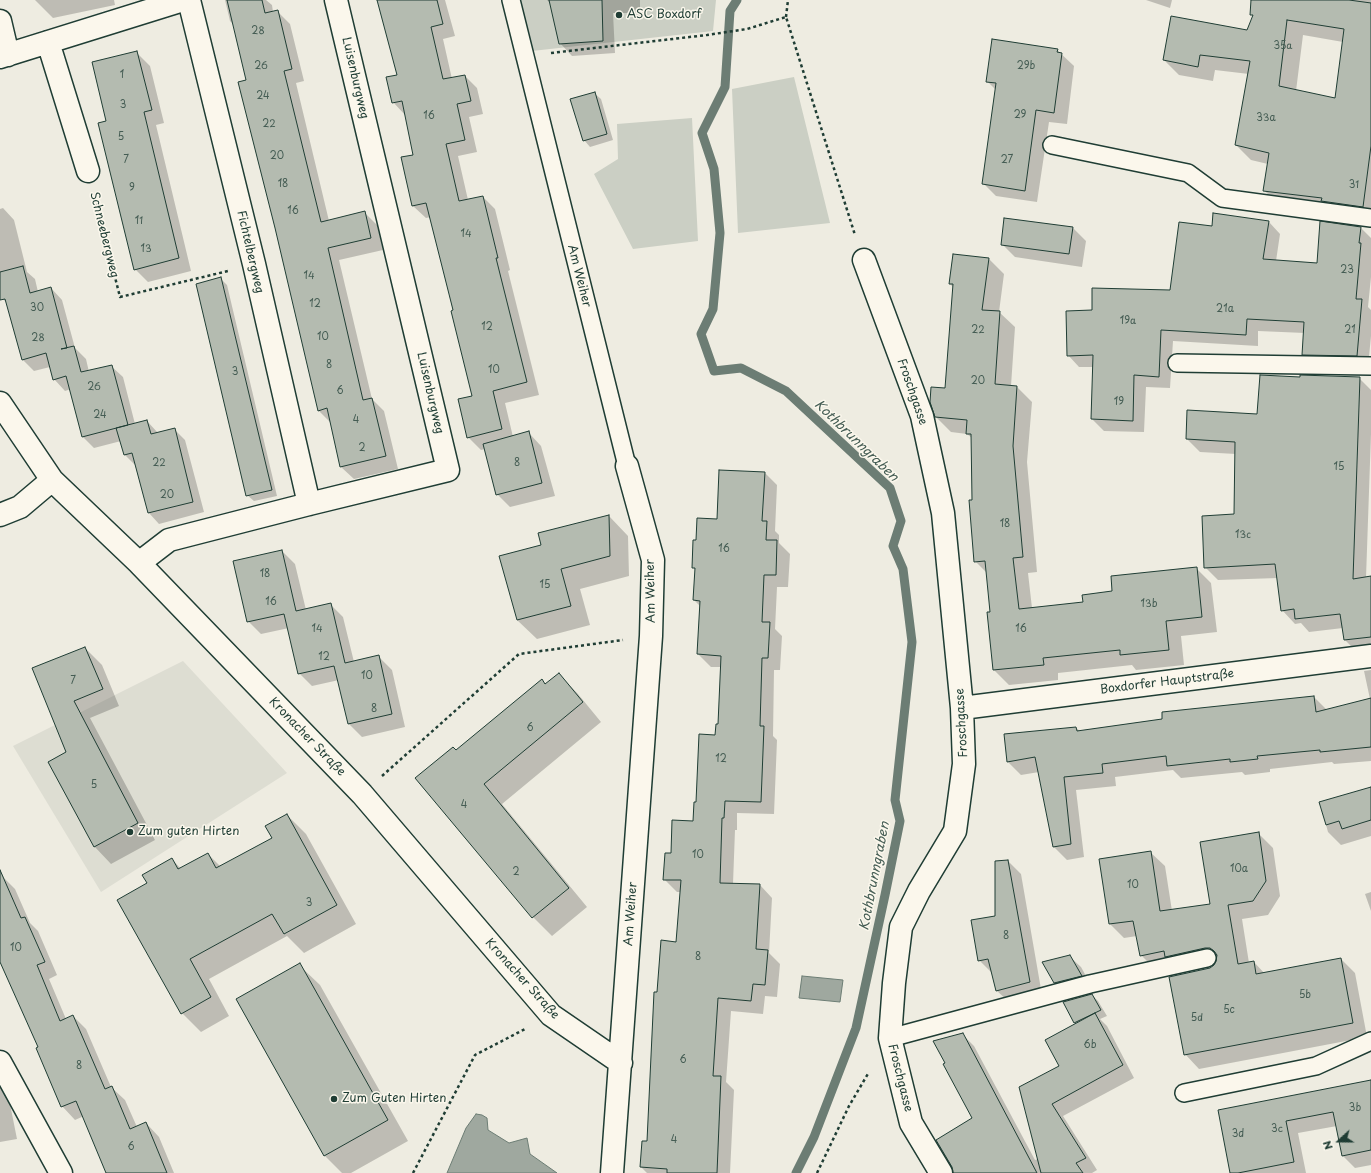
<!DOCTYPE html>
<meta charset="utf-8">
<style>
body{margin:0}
#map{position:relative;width:1371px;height:1173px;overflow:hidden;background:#eeece1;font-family:"Playpen Sans",sans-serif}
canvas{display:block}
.north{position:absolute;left:1319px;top:1121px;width:40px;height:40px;-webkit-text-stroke:3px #fbf7ec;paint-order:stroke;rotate:249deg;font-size:11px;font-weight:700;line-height:16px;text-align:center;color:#1f3d34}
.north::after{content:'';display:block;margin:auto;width:14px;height:18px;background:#1f3d34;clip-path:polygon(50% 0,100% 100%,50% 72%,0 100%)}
</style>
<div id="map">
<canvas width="1371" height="1173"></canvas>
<div class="north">N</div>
</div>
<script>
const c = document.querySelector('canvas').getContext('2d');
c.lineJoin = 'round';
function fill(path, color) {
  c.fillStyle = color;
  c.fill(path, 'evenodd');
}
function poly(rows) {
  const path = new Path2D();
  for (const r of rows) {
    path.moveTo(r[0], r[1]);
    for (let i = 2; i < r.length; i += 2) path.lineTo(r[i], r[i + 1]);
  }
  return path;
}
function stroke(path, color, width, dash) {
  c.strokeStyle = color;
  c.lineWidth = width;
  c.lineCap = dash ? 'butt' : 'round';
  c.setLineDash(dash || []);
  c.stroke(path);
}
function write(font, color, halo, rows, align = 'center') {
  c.font = font + ' "Playpen Sans",sans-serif';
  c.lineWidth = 3;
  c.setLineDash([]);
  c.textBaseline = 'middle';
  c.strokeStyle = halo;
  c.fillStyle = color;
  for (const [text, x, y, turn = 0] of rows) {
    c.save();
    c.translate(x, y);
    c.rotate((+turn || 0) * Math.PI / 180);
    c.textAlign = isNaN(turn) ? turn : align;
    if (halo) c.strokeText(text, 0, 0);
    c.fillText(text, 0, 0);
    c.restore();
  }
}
const built = poly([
 [183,661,287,773,101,892,13,746]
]);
const green = poly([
 [520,0,716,0,713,31,532,51],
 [794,77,830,223,738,233,732,89],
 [692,118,698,241,633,249,594,174,618,159,617,124]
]);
const water = poly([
 [802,976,843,980,840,1002,799,998,802,976],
 [476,1114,482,1115,487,1118,488,1130,509,1143,527,1138,530,1154,557,1173,447,1173,466,1128,476,1114]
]);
const shadow = poly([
 [35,0,114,0,115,5,53,18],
 [225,0,266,0,272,5,273,12,277,11,290,24,304,81,296,83,329,221,364,212,377,225,383,250,339,260,372,399,384,411,398,469,354,479,341,467,331,423,318,410,248,81,235,26,230,21],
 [378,0,445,0,455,36,443,39,452,79,465,76,477,88,483,114,469,117,477,152,458,156,468,200,483,197,495,209,510,270,508,271,539,395,505,403,513,437,528,432,541,446,555,496,510,507,497,494,485,449,481,450,468,437,473,396,431,217,426,218,413,206,402,158,415,155,405,115,393,102,398,76],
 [547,0,640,0,640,13,613,13,615,53,572,56,560,43,551,4],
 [1146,0,1172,0,1170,8],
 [1260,0,1371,0,1371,221,1279,206,1264,190,1268,164,1251,160,1236,145,1249,74,1215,70,1213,81,1179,75,1164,60,1247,31],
 [1303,35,1343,42,1336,99,1296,91],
 [1057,50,1074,66,1067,124,1049,122,1037,202,996,196,983,183,996,90,987,81],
 [137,53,150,66,164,123,156,125,191,271,148,282,135,269,107,122],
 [594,93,601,99,613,140,590,147,584,140],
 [3,208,14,220,27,272,35,279,38,292,51,288,62,300,75,348,86,359,89,372,111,366,123,377,135,424,147,421,158,433,174,429,185,440,204,512,159,524,149,513,135,465,124,454,121,441,94,448,82,436,71,389,65,391,54,379,50,367,34,371,22,359,7,303,3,299,0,286,0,209],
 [1269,222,1280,234,1276,261,1318,264,1361,228,1371,238,1371,277,1368,307,1371,310,1371,336,1368,367,1315,366,1303,355,1305,333,1258,331,1258,346,1173,341,1170,388,1146,387,1144,432,1104,431,1092,419,1094,367,1079,367,1068,355,1093,311,1171,291,1213,227],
 [1073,228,1086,241,1082,267,1015,257,1002,244],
 [989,259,1004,274,999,312,1015,327,1011,386,1017,387,1032,402,1027,462,1037,572,1028,573,1032,608,1084,603,1114,591,1196,568,1211,583,1217,632,1181,636,1184,665,1136,670,1132,665,1058,673,1058,680,1009,685,994,670,992,613,987,573,975,561,972,438,967,434,951,432,936,417,946,389,953,287,950,284],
 [221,279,227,285,277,496,254,501,247,495],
 [1301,378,1359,378,1371,390,1371,434,1366,578,1371,578,1371,658,1358,653,1345,640,1343,628,1309,632,1301,623,1295,624,1282,610,1278,578,1218,580,1205,567,1234,515,1236,454,1200,452,1187,439,1258,415],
 [764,472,777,485,775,531,779,535,779,543,790,554,788,587,777,587,775,629,782,636,780,670,774,670,773,736,777,740,774,814,737,813,737,830,735,830,733,884,760,885,772,898,769,953,780,964,777,997,765,996,763,1014,731,1011,726,1082,734,1090,730,1173,647,1173,641,1167,648,1142,657,993,677,943,681,892,677,892,664,879,672,854,694,822,697,803,719,725,722,667,711,667,698,654,700,606,694,600,696,571,693,567,697,541],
 [609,516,628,536,629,576,580,589,590,625,537,639,517,620,543,546,539,533],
 [282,551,295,564,306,610,330,604,343,617,354,662,379,657,392,670,405,727,362,737,349,724,339,680,312,686,299,673,289,628,261,634,248,621],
 [85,648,102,665,119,706,90,718,155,840,111,864,94,846,67,753,33,669],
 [1371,670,1371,761,1334,764,1332,762,1270,769,1270,772,1245,775,1242,772,1181,778,1173,770,1115,777,1116,786,1076,790,1084,857,1067,860,1053,846,1039,772,1021,775,1008,762,1076,728,1080,731,1314,697,1327,710,1370,699,1364,671],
 [559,674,578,694,601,722,502,804,587,907,552,936,533,917,456,751,542,680,546,685],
 [1371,788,1371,836,1341,845,1328,832,1320,803],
 [287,815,306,834,356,924,304,953,287,936,209,979,229,1016,201,1032,182,1013,148,883,172,859,181,869,208,854,221,867,274,838],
 [1258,833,1273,848,1280,896,1268,915,1242,919,1249,963,1254,962,1265,974,1341,959,1355,973,1367,1037,1199,1069,1185,1054,1210,969,1216,963,1180,971,1156,970,1141,955,1137,936,1124,938,1110,924,1150,852,1165,866,1172,911,1211,905],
 [1008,861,1021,874,1042,995,1010,1003,996,990,992,973,979,960,996,917],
 [0,869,4,878,15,889,30,923,38,931,57,975,49,979,66,1019,73,1016,86,1029,111,1087,125,1100,137,1127,146,1123,159,1137,174,1173,107,1173,84,1116,75,1120,62,1106,39,1047,0,959],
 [1371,892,1371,911,1365,894],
 [1069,956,1081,967,1092,987,1066,994,1054,983],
 [299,965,320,985,408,1141,351,1173,342,1173,325,1156,237,1000],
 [1092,995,1098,1001,1107,1016,1100,1019,1107,1026,1134,1078,1063,1116,1097,1170,1092,1173,954,1173,974,1119,962,1034,974,1046,1035,1160,1038,1159,1060,1066,1076,1024,1064,1002],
 [0,1079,8,1094,17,1139,0,1142],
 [1371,1081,1371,1165,1355,1168,1342,1155,1337,1126,1298,1133,1306,1173,1231,1173,1219,1111]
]);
const stream = poly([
 [737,0,730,11,725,87,702,133,714,169,720,233,713,309,701,334,714,371,741,368,786,391,890,488,901,521,893,546,903,569,912,642,895,800,900,821,885,895,856,1028,814,1137,796,1173]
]);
const building = poly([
 [227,0,262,0,265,13,278,10,292,69,284,71,321,222,365,211,371,238,328,248,363,400,372,398,386,456,340,467,327,408,318,411,275,228,238,82,246,80,227,0],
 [377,0,437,0,443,24,431,27,443,79,465,75,471,101,457,104,465,140,446,144,459,201,483,196,498,258,496,258,527,382,493,391,502,429,467,438,458,399,472,396,451,311,453,310,426,203,412,206,405,175,401,157,413,155,402,101,392,103,386,77,397,75,377,0],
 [549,0,602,0,603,41,559,44,549,0],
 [1251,0,1349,0,1371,3,1371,146,1363,207,1321,201,1322,198,1263,191,1269,153,1235,145,1250,61,1200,55,1198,67,1163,60,1171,16,1247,30,1253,15,1250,15,1251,0],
 [1287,20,1344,29,1335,98,1279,86,1287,20],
 [992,39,1058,49,1057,52,1062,53,1054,113,1036,110,1025,191,982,184,996,83,986,82,992,39],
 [137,51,152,110,144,112,179,258,134,270,98,123,106,121,92,62,137,51],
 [595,92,607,134,583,141,570,99,595,92],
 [1213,213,1269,221,1263,259,1317,263,1320,221,1361,227,1359,243,1361,243,1356,299,1362,299,1357,356,1302,355,1304,322,1247,319,1246,335,1161,330,1159,377,1134,375,1133,421,1091,419,1093,355,1067,356,1066,311,1092,310,1092,288,1170,290,1179,222,1212,226,1213,213],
 [1004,218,1073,227,1069,254,1001,245,1004,218],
 [953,254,989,258,982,310,1000,311,995,384,1017,386,1013,446,1023,557,1013,558,1019,609,1083,602,1082,595,1112,591,1111,576,1197,567,1202,617,1166,621,1169,650,1120,655,1120,650,1043,658,1044,665,993,670,987,612,990,612,985,561,974,562,969,500,972,500,971,434,966,434,967,420,935,417,930,402,931,387,945,388,953,284,949,284,953,254],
 [23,266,30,293,51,287,67,348,61,349,74,346,81,372,112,365,128,425,82,437,66,376,53,380,46,353,22,360,5,299,0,300,0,272,23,266],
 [221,277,272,490,246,496,196,284,221,277],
 [1260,375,1300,377,1300,375,1360,377,1353,579,1371,576,1371,637,1344,640,1340,614,1295,619,1294,609,1281,611,1275,564,1204,568,1202,516,1234,514,1235,442,1186,439,1187,410,1257,414,1260,375],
 [147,420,151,434,175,428,193,502,148,513,132,453,124,455,116,428,147,420],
 [529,431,542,483,496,495,483,444,529,431],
 [719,470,765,472,762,521,767,521,766,540,777,540,776,575,764,575,762,622,770,622,768,658,762,658,760,726,764,726,761,802,725,801,724,818,722,818,720,883,760,884,756,949,768,950,765,985,753,984,751,1001,718,998,713,1076,721,1076,717,1173,667,1173,667,1169,640,1167,642,1141,647,1141,654,992,657,992,661,940,676,942,681,880,663,880,665,853,671,853,672,820,693,821,694,802,696,802,699,734,715,735,716,724,718,724,721,656,697,654,700,601,693,600,695,568,692,568,693,540,696,540,697,518,717,519,719,470],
 [609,515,610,556,561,569,571,606,517,620,499,556,541,545,538,533,609,515],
 [282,550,296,611,331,603,345,663,379,655,392,714,348,724,334,666,298,674,284,614,247,622,233,561,282,550],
 [85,647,103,689,74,701,138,823,94,847,48,762,66,752,32,668,85,647],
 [559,673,583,702,484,784,569,888,532,918,415,778,453,747,456,750,542,679,545,684,559,673],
 [1314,696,1316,712,1371,698,1371,747,1320,752,1320,750,1257,756,1258,759,1230,762,1230,759,1167,766,1166,756,1102,764,1103,773,1064,777,1071,844,1053,847,1035,757,1007,762,1004,734,1076,727,1077,731,1162,719,1162,712,1314,696],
 [1371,787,1371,820,1342,829,1339,821,1326,825,1319,802,1371,787],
 [287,814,337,905,284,934,272,914,190,959,211,997,181,1014,117,900,147,883,142,875,172,858,178,869,208,853,216,868,272,838,265,826,287,814],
 [1259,832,1266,881,1253,901,1228,905,1238,964,1254,961,1256,974,1341,958,1353,1023,1184,1055,1169,977,1210,968,1214,965,1216,961,1217,955,1214,951,1210,948,1205,948,1165,957,1164,951,1140,956,1133,921,1109,924,1099,859,1151,851,1160,911,1210,904,1200,842,1259,832],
 [1008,860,1030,982,996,991,988,959,978,961,971,920,995,916,995,861,1008,860],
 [0,870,21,918,25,917,45,962,37,965,60,1021,73,1015,105,1089,112,1086,130,1129,146,1122,167,1173,106,1173,76,1101,61,1107,36,1048,38,1047,0,962,0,870],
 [1070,955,1082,976,1054,983,1042,962,1070,955],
 [300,963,388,1120,324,1156,236,999,300,963],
 [1092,994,1101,1010,1074,1023,1063,1002,1092,994],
 [1095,1013,1123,1065,1052,1104,1086,1158,1076,1163,1083,1173,1041,1173,1019,1087,1059,1066,1045,1040,1095,1013],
 [963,1033,1037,1173,953,1173,952,1167,936,1140,972,1118,943,1064,945,1063,933,1041,963,1033],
 [1371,1080,1371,1150,1342,1156,1333,1112,1286,1121,1294,1162,1238,1173,1230,1173,1218,1110,1371,1080]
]);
const path = poly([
 [786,17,788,0],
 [551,53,707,35,747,29,786,17,855,235],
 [95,198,120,297,228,271],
 [382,776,519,654,623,640],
 [413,1173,475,1055,527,1028],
 [817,1173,849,1106,869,1072]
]);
const service = poly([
 [511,0,627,466],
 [1052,145,1188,173,1222,198,1371,218],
 [1177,363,1371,366],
 [890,1038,1090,984,1207,958],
 [1184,1093,1316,1066,1371,1041]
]);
const minor = poly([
 [189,0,254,264,309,504],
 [0,21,8,55],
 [48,42,88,171],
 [0,57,183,0],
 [864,260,922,416,943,513,962,708,964,764,955,831,919,891,901,927,894,983,890,1038,911,1123,941,1173],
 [0,403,52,480,139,563,362,794,551,1015,621,1063],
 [0,515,20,507,52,480],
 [139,563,169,540,309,504,448,470,336,0],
 [962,708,1371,656],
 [0,1062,61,1173],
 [612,1173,651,636,653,560,627,466]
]);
const markers = [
 [619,15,4,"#1f3d34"],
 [130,832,4,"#1f3d34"],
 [334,1099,4,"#1f3d34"]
];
const numberNames = [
 ["28",258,31],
 ["35a",1283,46],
 ["26",261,66],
 ["29b",1026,66],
 ["1",122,75],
 ["24",263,96],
 ["3",123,105],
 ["29",1020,115],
 ["16",429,116],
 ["33a",1266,118],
 ["22",269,124],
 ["5",121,137],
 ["20",277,156],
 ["7",126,160],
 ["27",1007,160],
 ["18",283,184],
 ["31",1354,185],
 ["9",132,188],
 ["16",293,211],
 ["11",139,221],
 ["14",466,234],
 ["13",146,249],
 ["23",1347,270],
 ["14",309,276],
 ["12",315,304],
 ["30",37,308],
 ["21a",1225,309],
 ["19a",1128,321],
 ["12",487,327],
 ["22",978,330],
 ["21",1350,330],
 ["10",323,337],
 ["28",38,338],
 ["8",329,365],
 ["10",494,370],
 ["3",235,372],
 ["20",978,381],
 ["26",94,387],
 ["6",340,391],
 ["19",1119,402],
 ["24",100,415],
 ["4",356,420],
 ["2",362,448],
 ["22",159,463],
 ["8",517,463],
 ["15",1339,467],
 ["20",167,495],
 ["18",1005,524],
 ["13c",1243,535],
 ["16",724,549],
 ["18",265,574],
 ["15",545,585],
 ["16",271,602],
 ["13b",1149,604],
 ["14",317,629],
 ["16",1021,629],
 ["12",324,657],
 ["10",367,676],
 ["7",73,681],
 ["8",374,709],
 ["6",530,728],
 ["12",721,759],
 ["5",94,785],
 ["4",464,805],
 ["10",698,855],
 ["10a",1239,869],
 ["2",516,872],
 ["10",1133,885],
 ["3",309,903],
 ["8",1006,936],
 ["10",16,948],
 ["8",698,957],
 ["5b",1305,995],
 ["5c",1229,1010],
 ["5d",1197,1018],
 ["6b",1090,1045],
 ["6",683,1060],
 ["8",79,1066],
 ["3b",1355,1108],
 ["3c",1277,1129],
 ["3d",1238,1134],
 ["4",674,1140],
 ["6",131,1147]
];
const poiNames = [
 ["ASC Boxdorf",627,15],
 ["Zum guten Hirten",138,832],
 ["Zum Guten Hirten",342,1099]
];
const streetNames = [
 ["Luisenburgweg",355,78,77],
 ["Schneebergweg",104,235,76],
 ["Fichtelbergweg",250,252,77],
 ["Am Weiher",579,276,76],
 ["Froschgasse",912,392,71],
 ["Luisenburgweg",430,393,77],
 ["Am Weiher",651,591,-91],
 ["Boxdorfer Hauptstraße",1167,682,-7],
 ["Froschgasse",962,723,-93],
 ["Kronacher Straße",307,737,46],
 ["Am Weiher",631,914,-86],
 ["Kronacher Straße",522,979,48],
 ["Froschgasse",900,1078,76]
];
const waterNames = [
 ["Kothbrunngraben",856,441,44],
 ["Kothbrunngraben",875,876,-79]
];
fill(built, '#ddddd2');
fill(green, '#cbcfc4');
fill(water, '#9fa89f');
stroke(water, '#6c7d74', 1);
fill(shadow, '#0003');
stroke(stream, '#6c7d74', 9);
fill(building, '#b4bbb0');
stroke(building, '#1f3d34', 1);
stroke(service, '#1f3d34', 20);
stroke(minor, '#1f3d34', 25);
stroke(path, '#1f3d34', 2.5, [3, 3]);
stroke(service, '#fbf7ec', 17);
stroke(minor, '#fbf7ec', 22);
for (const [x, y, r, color] of markers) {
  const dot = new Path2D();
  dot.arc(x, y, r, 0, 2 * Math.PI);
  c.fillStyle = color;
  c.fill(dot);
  stroke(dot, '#fbf7ec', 1.5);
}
write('10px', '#445c53', null, numberNames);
write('12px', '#1f3d34', '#fbf7ec', poiNames, 'left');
write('12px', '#1f3d34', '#fbf7ec', streetNames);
write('italic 13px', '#455d54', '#fbf7ec', waterNames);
</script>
